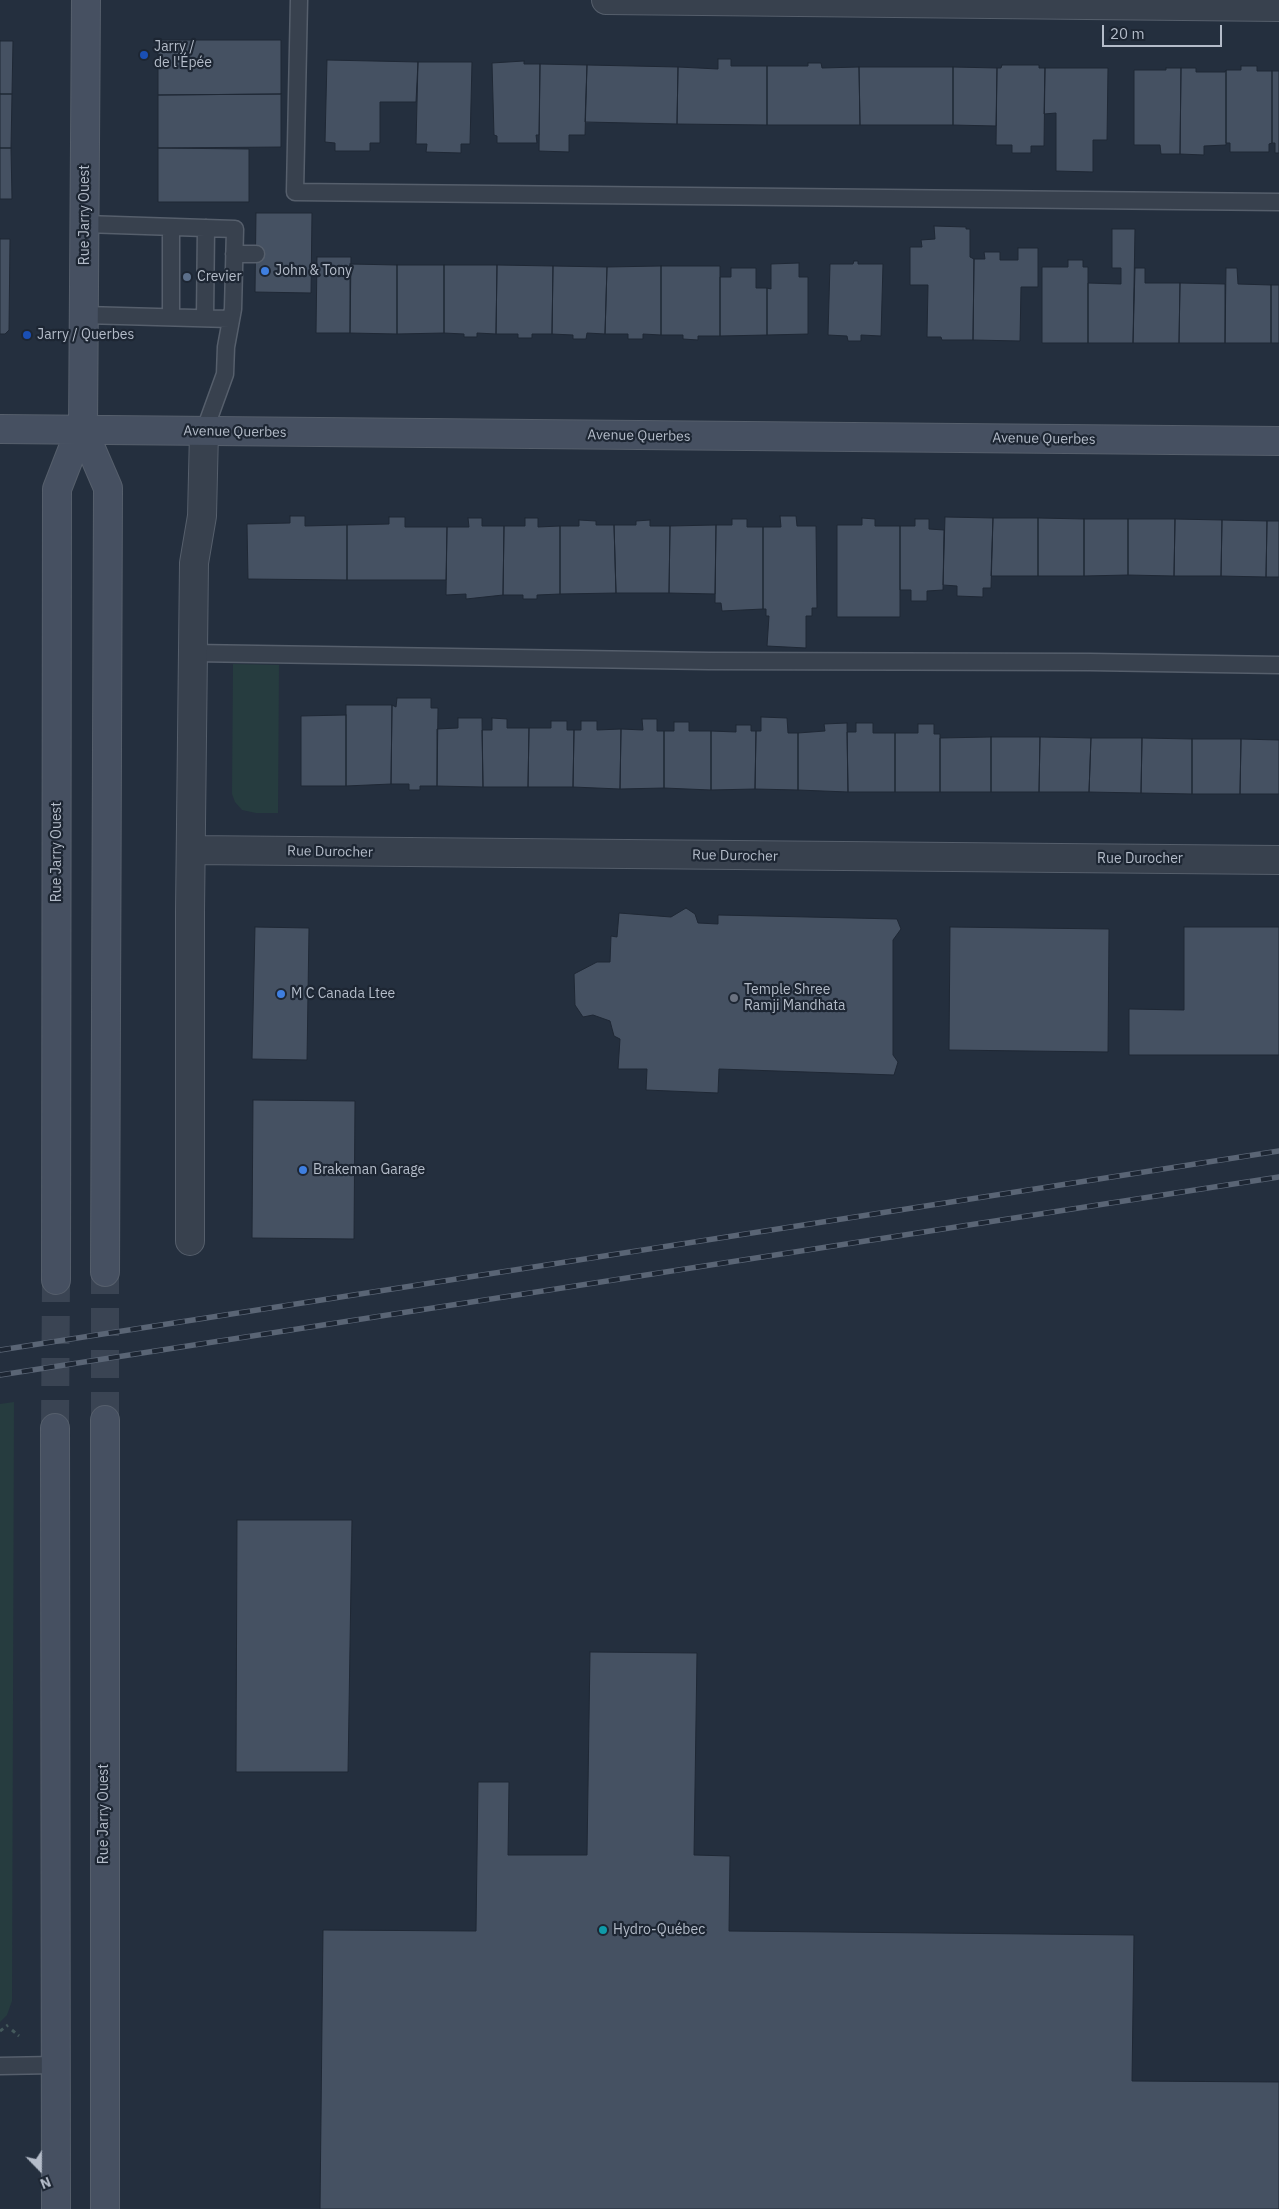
<!DOCTYPE html>
<meta charset="utf-8">
<style>
body{margin:0}
#map{position:relative;width:1279px;height:2209px;overflow:hidden;background:#242f3e;font-family:"IBM Plex Sans",sans-serif}
canvas{display:block}
.north{position:absolute;left:15px;top:2144px;width:50px;height:50px;-webkit-text-stroke:4px #1d2633;paint-order:stroke;rotate:158deg;font-size:14px;font-weight:700;line-height:20px;text-align:center;color:#b4bcc9}
.north::after{content:'';display:block;margin:auto;width:18px;height:22px;background:#b4bcc9;clip-path:polygon(50% 0,100% 100%,50% 72%,0 100%)}
.scale{position:absolute;left:1102px;top:25px;width:120px;height:22px;box-sizing:border-box;border:2px solid #b4bcc9;border-top:0;padding-left:6px;font-size:15px;line-height:18px;white-space:nowrap;color:#b4bcc9;-webkit-text-stroke:4px #1d2633;paint-order:stroke}
</style>
<div id="map">
<canvas width="1279" height="2209"></canvas>
<div class="north">N</div>
<div class="scale">20 m</div>
</div>
<script>
const c = document.querySelector('canvas').getContext('2d');
c.lineJoin = 'round';
function fill(path, color) {
  c.fillStyle = color;
  c.fill(path, 'evenodd');
}
function poly(rows) {
  const path = new Path2D();
  for (const r of rows) {
    path.moveTo(r[0], r[1]);
    for (let i = 2; i < r.length; i += 2) path.lineTo(r[i], r[i + 1]);
  }
  return path;
}
function stroke(path, color, width, dash) {
  c.strokeStyle = color;
  c.lineWidth = width;
  c.lineCap = dash ? 'butt' : 'round';
  c.setLineDash(dash || []);
  c.stroke(path);
}
function write(font, color, halo, rows, align = 'center') {
  c.font = font + ' "IBM Plex Sans",sans-serif';
  c.lineWidth = 4.5;
  c.setLineDash([]);
  c.textBaseline = 'middle';
  c.strokeStyle = halo;
  c.fillStyle = color;
  for (const [text, x, y, turn = 0] of rows) {
    c.save();
    c.translate(x, y);
    c.rotate((+turn || 0) * Math.PI / 180);
    c.textAlign = isNaN(turn) ? turn : align;
    if (halo) c.strokeText(text, 0, 0);
    c.fillText(text, 0, 0);
    c.restore();
  }
}
const green = poly([
 [233,664,279,665,278,813,256,813,242,810,235,802,232,794],
 [14,1402,12,2001,7,2015,0,2022,0,1404]
]);
const building = poly([
 [158,40,281,40,281,94,158,95,158,40],
 [0,41,13,41,12,94,0,94,0,41],
 [718,59,731,59,731,66,767,66,767,125,677,124,678,67,718,69,718,59],
 [327,60,418,62,416,102,380,102,380,143,370,143,370,151,335,151,335,143,325,142,327,60],
 [524,61,524,64,540,64,539,135,536,135,537,143,497,143,497,136,494,135,492,63,524,61],
 [418,62,472,62,470,144,461,144,461,153,426,152,427,144,416,144,418,62],
 [808,63,821,63,822,68,859,67,860,125,767,125,767,66,808,66,808,63],
 [540,64,587,65,585,135,569,135,569,152,539,151,540,64],
 [587,65,678,67,677,124,585,122,587,65],
 [1002,65,1039,65,1039,68,1045,68,1044,146,1031,146,1031,153,1012,153,1012,145,996,145,997,68,1001,68,1002,65],
 [1241,66,1257,66,1257,71,1272,71,1272,143,1269,144,1269,152,1230,152,1230,143,1226,143,1226,70,1241,70,1241,66],
 [859,67,953,67,953,125,860,125,859,67],
 [953,67,997,68,996,126,953,125,953,67],
 [1045,68,1108,68,1107,140,1093,140,1093,172,1056,171,1056,113,1044,114,1045,68],
 [1166,68,1181,68,1180,154,1161,154,1160,145,1134,145,1134,70,1166,70,1166,68],
 [1181,68,1196,68,1196,72,1225,72,1226,70,1226,145,1204,146,1204,155,1180,154,1181,68],
 [1272,71,1279,71,1279,153,1275,153,1275,143,1272,143,1272,71],
 [0,94,12,94,11,148,0,148,0,94],
 [281,94,281,147,158,148,158,95,281,94],
 [0,148,11,148,12,199,0,199,0,148],
 [158,148,249,149,249,202,158,202,158,148],
 [256,213,312,213,311,293,255,292,256,213],
 [934,226,966,227,966,229,970,229,970,257,974,259,973,340,942,340,941,337,927,337,928,285,910,285,910,247,922,247,921,240,935,239,934,226],
 [1112,229,1135,229,1133,343,1088,343,1088,283,1121,284,1121,268,1112,268,1112,229],
 [0,239,10,239,9,330,5,334,0,334,0,239],
 [1018,248,1038,248,1038,287,1021,287,1020,341,973,340,974,259,985,259,984,252,1000,252,1000,260,1018,260,1018,248],
 [317,257,351,257,350,333,316,333,317,257],
 [1068,260,1083,260,1083,267,1088,267,1088,343,1042,343,1042,267,1068,267,1068,260],
 [854,261,858,261,858,264,883,264,881,336,861,335,861,341,848,341,847,336,828,335,830,264,853,264,854,261],
 [799,263,799,277,808,277,808,334,767,335,767,288,771,289,771,264,799,263],
 [350,264,397,265,397,334,350,333,350,264],
 [397,265,444,265,444,333,397,334,397,265],
 [444,265,497,265,496,334,477,333,477,337,464,337,464,334,444,333,444,265],
 [497,265,553,266,552,334,532,334,532,338,518,338,518,334,496,334,497,265],
 [553,266,607,267,605,334,587,333,586,339,573,339,573,335,552,334,553,266],
 [661,266,720,266,720,336,698,336,698,340,683,339,683,335,661,335,661,266],
 [661,266,661,335,643,334,643,339,628,339,628,334,605,334,607,267,661,266],
 [731,268,756,268,756,288,767,288,767,335,720,336,720,277,731,277,731,268],
 [1135,268,1145,268,1145,283,1180,283,1179,343,1133,343,1135,268],
 [1226,268,1237,268,1238,284,1271,285,1271,343,1225,343,1226,268],
 [1180,283,1225,284,1225,343,1179,343,1180,283],
 [1271,285,1279,285,1279,343,1271,343,1271,285],
 [290,516,305,516,305,526,347,525,347,580,248,579,247,524,290,523,290,516],
 [780,516,796,516,797,526,816,526,817,608,812,608,812,616,806,616,806,648,767,646,769,616,766,616,766,609,763,609,763,527,781,527,780,516],
 [389,517,405,517,405,527,447,527,446,580,347,580,347,525,389,524,389,517],
 [945,517,993,518,991,588,983,588,983,597,957,596,957,586,943,585,945,517],
 [468,518,482,518,482,526,504,526,503,595,466,599,466,594,446,595,447,527,469,527,468,518],
 [525,518,538,518,538,527,560,526,560,594,537,595,537,599,523,599,523,595,503,595,504,526,525,526,525,518],
 [862,518,875,519,875,526,900,526,900,617,837,617,837,525,862,525,862,518],
 [993,518,1038,518,1038,576,991,576,993,518],
 [1038,518,1084,519,1084,576,1038,576,1038,518],
 [732,519,747,519,747,527,763,527,763,609,722,611,721,603,715,603,716,525,732,525,732,519],
 [915,519,929,519,929,529,944,530,943,590,927,591,927,601,911,601,911,590,900,590,900,526,915,526,915,519],
 [1084,519,1128,519,1128,575,1084,576,1084,519],
 [1128,519,1175,519,1174,576,1128,575,1128,519],
 [1175,519,1222,520,1221,576,1174,576,1175,519],
 [579,520,596,521,596,525,614,525,616,593,560,594,560,526,579,526,579,520],
 [650,520,650,526,670,526,669,593,616,593,614,525,636,525,636,521,650,520],
 [1222,520,1267,521,1266,577,1221,576,1222,520],
 [1267,521,1279,521,1279,577,1266,577,1267,521],
 [716,525,715,594,669,593,670,526,716,525],
 [397,698,431,698,431,708,438,708,437,786,420,786,420,790,409,790,409,784,391,784,392,705,396,707,397,698],
 [346,705,392,705,391,784,346,786,346,705],
 [346,715,346,786,301,786,301,716,346,715],
 [761,717,787,718,788,733,798,733,798,790,755,789,756,731,761,731,761,717],
 [458,718,482,718,483,787,437,786,437,729,458,728,458,718],
 [492,718,507,719,507,728,529,728,528,787,483,787,482,730,492,730,492,718],
 [642,719,657,719,657,731,664,731,664,788,620,789,621,729,643,730,642,719],
 [551,721,567,721,567,730,574,730,573,787,528,787,529,728,551,728,551,721],
 [581,721,597,721,597,730,621,729,620,789,573,787,574,730,581,730,581,721],
 [674,722,689,722,689,731,711,731,711,790,664,788,664,731,674,731,674,722],
 [847,723,848,792,798,790,798,733,825,731,824,724,847,723],
 [856,723,873,723,873,733,895,733,895,792,848,792,847,732,856,732,856,723],
 [918,724,934,724,934,734,940,734,940,792,895,792,895,733,918,733,918,724],
 [736,725,751,725,751,731,756,731,755,789,711,790,711,731,736,732,736,725],
 [991,737,991,792,940,792,940,738,991,737],
 [991,737,1040,737,1039,792,991,792,991,737],
 [1040,737,1091,738,1089,792,1039,792,1040,737],
 [1091,738,1142,738,1141,793,1089,792,1091,738],
 [1142,738,1192,739,1192,794,1141,793,1142,738],
 [1192,739,1241,739,1240,794,1192,794,1192,739],
 [1241,739,1279,740,1279,794,1240,794,1241,739],
 [686,908,695,914,698,923,718,924,718,915,897,919,901,929,893,940,893,1055,898,1062,894,1075,719,1069,718,1093,646,1090,647,1069,618,1069,620,1039,614,1036,610,1021,593,1015,583,1017,575,1005,574,974,597,962,610,962,611,936,617,937,619,913,671,917,686,908],
 [255,927,309,928,307,1060,252,1059,255,927],
 [950,927,1109,929,1108,1052,949,1050,950,927],
 [1184,927,1279,927,1279,1055,1129,1055,1129,1009,1184,1010,1184,927],
 [253,1100,355,1101,354,1239,252,1238,253,1100],
 [237,1520,352,1520,348,1772,236,1772,237,1520],
 [590,1652,697,1653,694,1855,730,1856,729,1931,1134,1935,1132,2081,1279,2082,1279,2209,320,2209,323,1930,476,1931,478,1782,509,1782,508,1855,587,1855,590,1652]
]);
const secondaryTunnel = poly([
 [105,1420,105,1272],
 [55,1428,56,1280]
]);
const path = poly([
 [12,2030,19,2036],
 [0,2031,8,2025]
]);
const lane = poly([
 [299,0,295,192,1279,202],
 [85,224,235,229,233,309,226,347,225,374,204,432],
 [234,254,256,254],
 [84,315,230,319],
 [171,317,171,227],
 [205,318,206,228],
 [193,653,709,661,1090,662,1279,665],
 [0,2066,55,2065]
]);
const street = poly([
 [606,0,1279,7],
 [191,850,1279,860],
 [190,1241,190,911,194,563,202,516,204,432]
]);
const secondary = poly([
 [86,0,83,430,108,488,105,1272],
 [0,429,1279,441],
 [56,1280,57,489,73,448,83,430],
 [55,1428,56,2209],
 [105,2209,105,1420]
]);
const rail = poly([
 [0,1350,1279,1151],
 [0,1375,1279,1177]
]);
const markers = [
 [144,55,5,"#1a4fb4"],
 [265,271,5,"#3f7fe0"],
 [187,277,5,"#5c6f8a"],
 [27,335,5,"#1a4fb4"],
 [281,994,5,"#3f7fe0"],
 [734,998,5,"#6b7280"],
 [303,1170,5,"#3f7fe0"],
 [603,1930,5,"#0f9aa8"]
];
const poiNames = [
 ["Jarry /",154,47],
 ["de l'Épée",154,63],
 ["John & Tony",275,271],
 ["Crevier",197,277],
 ["Jarry / Querbes",37,335],
 ["Temple Shree",744,990],
 ["Ramji Mandhata",744,1006],
 ["M C Canada Ltee",291,994],
 ["Brakeman Garage",313,1170],
 ["Hydro-Québec",613,1930]
];
const streetNames = [
 ["Rue Jarry Ouest",85,215,-90],
 ["Avenue Querbes",235,432,1],
 ["Avenue Querbes",639,436,1],
 ["Avenue Querbes",1044,439,1],
 ["Rue Jarry Ouest",57,852,-90],
 ["Rue Durocher",330,852,1],
 ["Rue Durocher",735,856,1],
 ["Rue Durocher",1140,859],
 ["Rue Jarry Ouest",104,1814,-90]
];
fill(green, '#263c3f');
fill(building, '#455162');
stroke(building, '#1f2835', 1);
stroke(secondaryTunnel, '#3a4453', 28, [28, 14]);
stroke(lane, '#565f6c', 19);
stroke(street, '#565f6c', 30);
stroke(secondary, '#565f6c', 30);
stroke(path, '#44595c', 3, [4, 4]);
stroke(lane, '#38414e', 16);
stroke(street, '#38414e', 28);
stroke(secondary, '#465061', 28);
stroke(rail, '#5a6575', 5.5);
stroke(rail, '#1d2633', 4, [11]);
for (const [x, y, r, color] of markers) {
  const dot = new Path2D();
  dot.arc(x, y, r, 0, 2 * Math.PI);
  c.fillStyle = color;
  c.fill(dot);
  stroke(dot, '#1d2633', 2);
}
write('14px', '#b4bcc9', '#1d2633', poiNames, 'left');
write('14px', '#b4bcc9', '#1d2633', streetNames);
</script>
